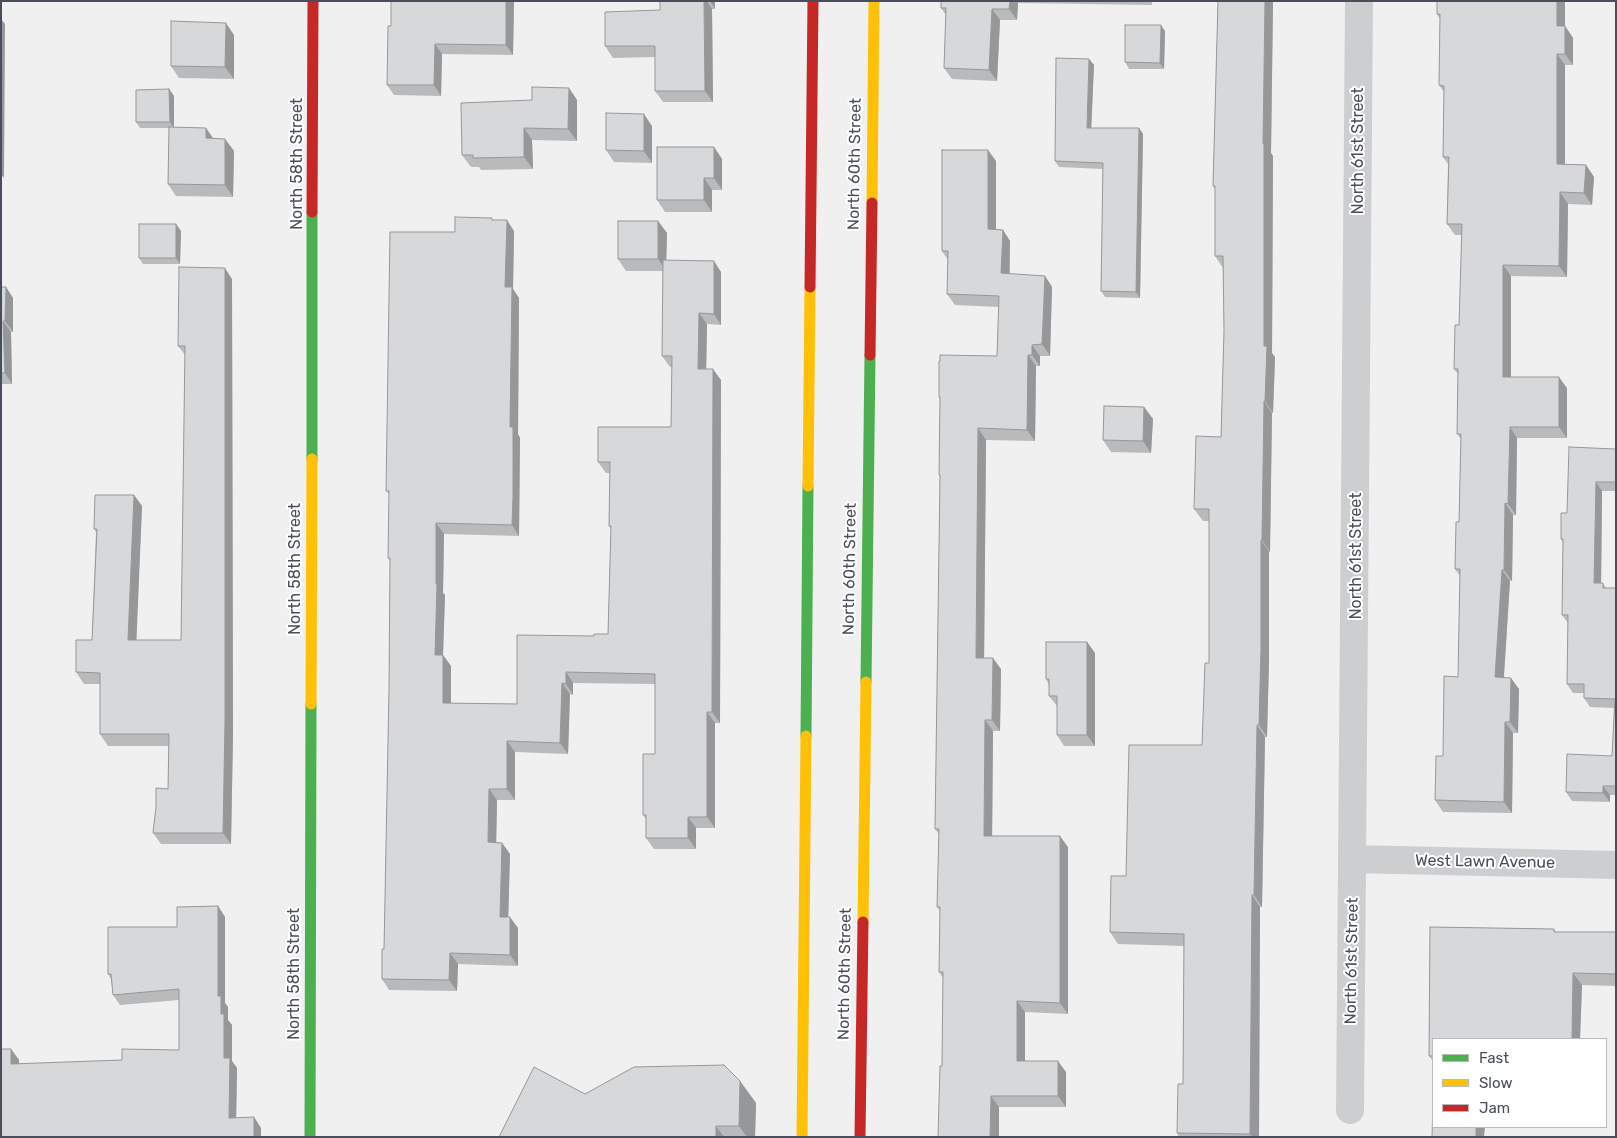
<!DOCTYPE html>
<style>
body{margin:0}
#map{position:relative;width:1617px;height:1138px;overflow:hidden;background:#f0f0f0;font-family:Rubik,sans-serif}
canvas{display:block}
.frame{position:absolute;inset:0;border:2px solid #494f5a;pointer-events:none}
.legend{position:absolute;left:1432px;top:1038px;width:175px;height:90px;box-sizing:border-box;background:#fff;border:1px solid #b6b9bd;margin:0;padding:6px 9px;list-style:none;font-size:15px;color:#494f5a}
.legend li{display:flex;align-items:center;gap:10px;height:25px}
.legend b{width:25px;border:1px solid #b6b9bd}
</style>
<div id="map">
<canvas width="1617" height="1138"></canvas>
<div class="frame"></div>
<ul class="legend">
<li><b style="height:6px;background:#4caf50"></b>Fast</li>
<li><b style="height:6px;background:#ffc107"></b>Slow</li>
<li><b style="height:6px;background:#c62828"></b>Jam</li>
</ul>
</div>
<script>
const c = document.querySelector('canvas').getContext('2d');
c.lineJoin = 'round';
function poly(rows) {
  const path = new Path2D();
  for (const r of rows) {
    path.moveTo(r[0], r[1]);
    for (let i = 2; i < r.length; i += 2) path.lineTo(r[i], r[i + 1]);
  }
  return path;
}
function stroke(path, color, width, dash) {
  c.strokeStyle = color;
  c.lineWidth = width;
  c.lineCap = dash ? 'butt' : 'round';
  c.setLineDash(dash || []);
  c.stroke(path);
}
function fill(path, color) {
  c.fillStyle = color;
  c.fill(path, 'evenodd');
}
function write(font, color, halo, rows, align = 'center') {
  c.font = font + ' Rubik,sans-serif';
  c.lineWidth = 4;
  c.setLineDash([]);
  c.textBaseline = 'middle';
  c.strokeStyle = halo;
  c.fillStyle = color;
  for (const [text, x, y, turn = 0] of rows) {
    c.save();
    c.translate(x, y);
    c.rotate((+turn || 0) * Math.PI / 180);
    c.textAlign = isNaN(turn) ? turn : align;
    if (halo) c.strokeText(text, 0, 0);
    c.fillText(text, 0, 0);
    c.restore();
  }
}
const street = poly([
 [1353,859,1616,865],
 [1350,1110,1359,1]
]);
const fast = poly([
 [312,459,312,212],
 [866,682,870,355],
 [806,736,808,486],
 [310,1137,311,704]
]);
const slow = poly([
 [872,203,874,1],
 [808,486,810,287],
 [311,704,312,459],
 [863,922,866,682],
 [802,1137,806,736]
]);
const jam = poly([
 [312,212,313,1],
 [810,287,813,1],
 [870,355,872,203],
 [860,1137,863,922]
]);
const wall = poly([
 [514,1,513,55,442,54,441,96,394,95,387,85,391,26],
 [660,1,715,1,715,9,712,9,713,102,663,102,655,91,655,57,613,58,605,46,660,10],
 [941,1,1152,1,1152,5,1018,3,1017,20,1000,20,997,81,952,79,944,68,946,15,941,8],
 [1218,1,1273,1,1271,153,1273,156,1272,353,1275,357,1273,413,1272,413,1270,552,1269,552,1269,660,1267,737,1265,737,1262,907,1260,907,1259,1137,1179,1137,1177,1133,1183,1084,1184,946,1118,944,1110,932,1126,876,1202,745,1209,663,1209,521,1203,521,1194,509,1221,437,1224,331,1223,268,1215,256,1215,189,1213,186],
 [1565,1,1565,26,1573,38,1573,65,1565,65,1565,164,1586,165,1594,177,1592,205,1568,204,1567,277,1511,276,1511,377,1567,388,1567,438,1517,438,1516,515,1513,515,1512,581,1510,581,1504,677,1519,689,1518,733,1513,733,1512,813,1443,812,1435,800,1458,677,1460,576,1455,569,1459,522,1461,439,1457,434,1458,374,1454,369,1459,325,1462,235,1455,235,1447,224,1448,164,1443,157,1444,92,1439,85,1440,19,1437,14],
 [1165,31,1164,69,1129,69,1125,62],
 [234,35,234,79,179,78,171,66],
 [1089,59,1094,65,1091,128,1139,128,1143,134,1140,298,1105,297,1101,291,1103,169,1059,167,1055,161],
 [569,88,577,100,577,141,532,140,533,169,481,170,479,167,471,167,462,155,532,100],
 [169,89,174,96,174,127,206,128,213,138,225,139,234,151,233,197,176,196,168,184,169,128,140,128,136,122],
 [652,126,652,163,614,162,606,150],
 [714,147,722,159,722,190,712,190,712,212,665,212,657,200],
 [996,161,996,229,1003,230,1010,241,1010,274,1045,276,1052,287,1050,356,1040,356,1040,366,1036,366,1035,441,986,440,984,658,1001,669,1000,731,993,731,992,836,1068,847,1068,1014,1025,1012,1025,1061,1066,1072,1066,1107,999,1107,942,1066,943,978,939,972,940,911,937,907,939,834,935,829,940,477,939,475,940,400,939,397,997,356,999,307,955,305,947,294,948,260,942,251],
 [493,220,514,231,513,289,519,298,518,434,520,438,519,536,444,534,443,593,445,595,443,655,451,666,451,703,517,704,594,636,608,634,611,529,609,526,610,473,606,473,598,462,671,427,672,367,670,367,662,356,663,271,626,271,618,259,658,221,667,233,666,260,721,272,721,325,707,324,706,369,721,380,720,723,715,723,715,828,696,828,696,849,654,849,646,838,646,819,643,815,655,754,655,684,573,683,573,695,570,694,568,754,515,752,515,800,497,800,496,842,502,843,510,854,508,917,518,928,518,966,458,964,457,991,389,990,382,979,384,949,389,690,390,561,388,558,389,494,386,491,455,232],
 [176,224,181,231,180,264,143,264,139,258],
 [232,279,233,734,231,844,161,844,153,833,168,789,169,746,108,746,100,734,100,684,84,684,76,672,92,640,96,532,94,529,134,495,142,506,136,640,181,640,185,355,178,346],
 [1,287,6,287,13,298,13,332,11,332,12,384,1,384],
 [1144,407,1153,419,1151,453,1111,452,1103,440],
 [1616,447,1616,491,1602,491,1601,583,1603,583,1606,588,1616,588,1616,795,1610,795,1610,802,1572,801,1566,792,1612,756,1614,708,1590,707,1584,698,1584,693,1573,693,1567,684,1568,623,1562,615,1563,543,1561,539,1567,513,1615,449],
 [1087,642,1095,653,1095,746,1064,746,1057,735,1057,706,1049,696,1049,685,1046,679],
 [218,906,225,917,225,1003,228,1007,228,1020,232,1025,232,1061,237,1068,236,1118,254,1117,261,1128,1,1137,11,1049,19,1060,19,1064,122,1060,179,1050,179,1000,120,1005,113,995,111,979,108,974,177,927],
 [1430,927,1554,929,1556,932,1616,932,1616,986,1582,985,1580,1039,1433,1039,1433,1061,1429,1056],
 [740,1081,756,1103,755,1137,499,1137,585,1094]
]);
const shadedWall = poly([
 [506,1,514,1,513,55,506,45],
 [704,1,707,1,712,9,713,102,705,91],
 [710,1,715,1,715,9],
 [1010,1,1016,1,1018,3,1017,20,1009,9],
 [1265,1,1273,1,1271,153,1273,156,1272,353,1275,357,1273,413,1265,401,1264,346,1263,144],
 [1557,1,1565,1,1565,37,1557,26],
 [992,9,1000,20,997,81,989,70],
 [1,19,5,24,4,178,1,174],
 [226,23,234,35,234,79,225,67],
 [1161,25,1165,31,1164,69,1160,63],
 [1565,26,1573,38,1573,65,1565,54],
 [435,44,442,54,441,96,434,85],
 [1557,54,1565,65,1565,175,1557,164],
 [1089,59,1094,65,1091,134,1087,128],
 [569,88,577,100,577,141,568,129],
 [169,89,174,96,174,128,170,122],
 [644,114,652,126,652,163,644,151],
 [206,128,214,140,206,138],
 [524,128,532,140,533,169,524,157],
 [1139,128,1143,134,1140,298,1136,292],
 [225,139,234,151,233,197,225,185],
 [714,147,722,159,722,190,714,178],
 [988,150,996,161,996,241,988,229],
 [1586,165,1594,177,1592,205,1584,193],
 [704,178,712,190,712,212,704,200],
 [1560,192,1568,204,1567,277,1559,266],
 [507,220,514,231,513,289,519,298,518,434,520,438,519,536,512,525,505,287],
 [658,221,667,233,666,271,658,259],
 [176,224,181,231,180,264,176,258],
 [1003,230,1010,241,1009,284,1001,273],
 [714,261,721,272,721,325,714,314],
 [1503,265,1511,276,1511,388,1503,377],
 [225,268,232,279,233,734,231,844,223,833],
 [1045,276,1052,287,1050,356,1042,344],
 [6,287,13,298,13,332,5,321],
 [699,313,707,324,706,380,698,369],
 [3,321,11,332,12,384,5,373],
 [1032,345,1040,356,1040,366,1032,355],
 [1028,355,1036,366,1035,441,1027,430],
 [713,369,721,380,720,723,712,712],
 [1559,377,1567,388,1567,438,1559,427],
 [1264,401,1272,413,1270,552,1262,540],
 [1144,407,1153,419,1151,453,1143,441],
 [1510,427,1517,438,1516,515,1508,504],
 [978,428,986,440,984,669,976,658],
 [1596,482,1602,491,1601,592,1594,583],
 [134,495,142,506,136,651,128,640],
 [1505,503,1513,515,1512,581,1504,570],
 [436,523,444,534,443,593,445,595,443,655,451,666,451,714,443,703,435,655],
 [1261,540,1269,552,1269,660,1267,737,1259,725],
 [1502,570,1510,581,1503,689,1495,677],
 [1087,642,1095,653,1095,746,1087,735],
 [993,658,1001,669,1000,731,992,720],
 [566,672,573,683,573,695,566,684],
 [1511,678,1519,689,1518,733,1510,722],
 [562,683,570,694,568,754,560,743],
 [707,712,715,723,715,828,707,817],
 [985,720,993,731,992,847,984,836],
 [1505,722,1513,733,1512,813,1504,802],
 [1257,725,1265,737,1262,907,1254,895],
 [507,741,515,752,515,800,507,789],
 [1603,786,1610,795,1610,802,1603,793],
 [489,789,497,800,496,853,488,842],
 [688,817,696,828,696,849,688,838],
 [1060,836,1068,847,1068,1014,1060,1003],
 [502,843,510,854,508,928,500,917],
 [1252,895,1260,907,1259,1137,1252,1137,1250,1134],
 [218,906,225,917,225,1003,228,1007,228,1020,232,1025,232,1061,237,1068,236,1128,229,1118,224,1058,218,996],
 [510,917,518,928,518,966,510,955],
 [450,953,458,964,457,991,449,980],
 [1573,973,1582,985,1580,1039,1572,1039],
 [1017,1001,1025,1012,1025,1072,1017,1061],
 [11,1049,19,1060,19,1075,11,1064],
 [1058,1061,1066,1072,1066,1107,1058,1096],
 [740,1081,756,1103,755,1137,747,1137,739,1126],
 [991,1096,999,1107,999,1137,990,1137],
 [254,1117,261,1128,261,1137,254,1137],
 [716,1126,724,1137,716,1137],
 [1476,1127,1485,1127,1484,1137,1476,1137]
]);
const building = poly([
 [391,1,506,1,506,45,435,44,434,85,387,85,388,26,391,26,391,1],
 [660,1,704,1,705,91,655,91,655,46,605,46,605,12,660,10,660,1],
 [941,1,1010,1,1009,9,992,9,989,70,944,68,946,8,941,8,941,1],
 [1218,1,1265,1,1263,144,1264,144,1264,346,1267,346,1265,401,1264,401,1262,540,1261,540,1261,649,1259,725,1257,725,1254,895,1252,895,1250,1134,1177,1133,1178,1084,1183,1084,1184,934,1110,932,1111,876,1126,876,1129,745,1202,745,1205,663,1209,663,1209,509,1194,509,1196,436,1221,437,1224,331,1223,256,1215,256,1215,186,1213,186,1218,1],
 [1437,1,1557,1,1557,26,1565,26,1565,54,1557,54,1557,164,1586,165,1584,193,1560,192,1559,266,1503,265,1503,377,1559,377,1559,427,1510,427,1508,504,1505,503,1504,570,1502,570,1495,677,1511,678,1510,722,1505,722,1504,802,1435,800,1436,756,1443,756,1444,676,1458,677,1460,569,1455,569,1456,522,1459,522,1461,434,1457,434,1458,369,1454,369,1455,325,1459,325,1462,224,1447,224,1449,157,1443,157,1444,86,1439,85,1440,14,1437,14,1437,1],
 [171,21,226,23,225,67,171,66,171,21],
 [1125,25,1161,25,1160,63,1125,62,1125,25],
 [1056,58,1089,59,1087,128,1139,128,1136,292,1101,291,1103,163,1055,161,1056,58],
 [532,87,569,88,568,129,524,128,524,157,473,158,473,155,462,155,461,103,532,100,532,87],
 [169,89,170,122,136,122,136,90,169,89],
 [606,113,644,114,644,151,606,150,606,113],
 [169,127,206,128,206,138,225,139,225,185,168,184,169,127],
 [657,147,714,147,714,178,704,178,704,200,657,200,657,147],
 [942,150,988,150,988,229,1003,230,1001,273,1045,276,1042,344,1032,345,1032,355,1028,355,1027,430,978,428,976,658,993,658,992,720,985,720,984,836,1060,836,1060,1003,1017,1001,1017,1061,1058,1061,1058,1096,991,1096,990,1137,938,1137,940,1066,942,1066,943,972,939,972,940,907,937,907,939,829,935,829,940,475,939,475,940,397,939,397,939,361,940,361,940,355,997,356,999,296,947,294,948,251,942,251,942,150],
 [455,217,492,218,492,220,507,220,505,287,512,287,510,427,513,427,513,497,512,525,436,523,436,584,437,584,435,655,443,655,443,703,517,704,517,635,594,636,594,634,608,634,611,526,609,526,610,462,598,462,598,427,671,427,672,356,662,356,663,260,714,261,714,314,699,313,698,369,713,369,712,712,707,712,707,817,688,817,688,838,646,838,646,815,643,815,643,754,655,754,655,674,566,672,566,684,562,683,560,743,507,741,507,789,489,789,488,842,502,843,500,917,510,917,510,955,450,953,449,980,382,979,382,949,384,949,389,690,390,558,388,558,389,491,386,491,390,232,455,232,455,217],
 [618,221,658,221,658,259,618,259,618,221],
 [139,224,176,224,176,258,139,258,139,224],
 [179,267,225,268,225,722,223,833,153,833,156,807,156,788,168,789,169,734,100,734,100,673,76,672,76,640,92,640,97,529,94,529,95,495,134,495,128,640,181,640,185,346,178,346,179,267],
 [1,287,6,287,5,321,3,321,5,373,1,373,1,287],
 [1104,406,1144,407,1143,441,1103,440,1104,406],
 [1569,447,1615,449,1616,447,1616,482,1596,482,1594,583,1603,583,1603,588,1616,588,1616,786,1603,786,1603,793,1566,792,1567,754,1612,756,1615,699,1584,698,1584,684,1567,684,1568,615,1562,615,1563,539,1561,539,1561,513,1567,513,1569,447],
 [1046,642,1087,642,1087,735,1057,735,1057,696,1049,696,1049,679,1046,679,1046,642],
 [218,906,218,996,221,996,221,1014,224,1014,224,1058,230,1058,229,1118,254,1117,254,1137,1,1137,1,1049,11,1049,11,1064,122,1060,122,1049,179,1050,179,989,113,995,111,974,108,974,108,927,177,927,177,907,218,906],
 [1430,927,1554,929,1554,932,1616,932,1616,974,1573,973,1572,1039,1433,1039,1433,1056,1429,1056,1430,927],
 [724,1065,740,1081,739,1126,716,1126,716,1137,499,1137,534,1067,585,1094,634,1067,724,1065],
 [1433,1102,1433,1127,1476,1127,1476,1137,1432,1137,1433,1102]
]);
const streetNames = [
 ["North 61st Street",1358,151,-90],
 ["North 58th Street",297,164,-90],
 ["North 60th Street",855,164,-89],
 ["North 61st Street",1356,556,-90],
 ["North 58th Street",295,569,-90],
 ["North 60th Street",850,569,-89],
 ["West Lawn Avenue",1485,862,1],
 ["North 61st Street",1352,961,-89],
 ["North 58th Street",294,974,-90],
 ["North 60th Street",845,974,-89]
];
stroke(street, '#ccced0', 28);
stroke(fast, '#4caf50', 11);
stroke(slow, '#ffc107', 11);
stroke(jam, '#c62828', 11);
fill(wall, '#b9babb');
fill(shadedWall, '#969799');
fill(building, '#d7d8da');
stroke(building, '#969799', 1);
write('16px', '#494f5a', '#fff', streetNames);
</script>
